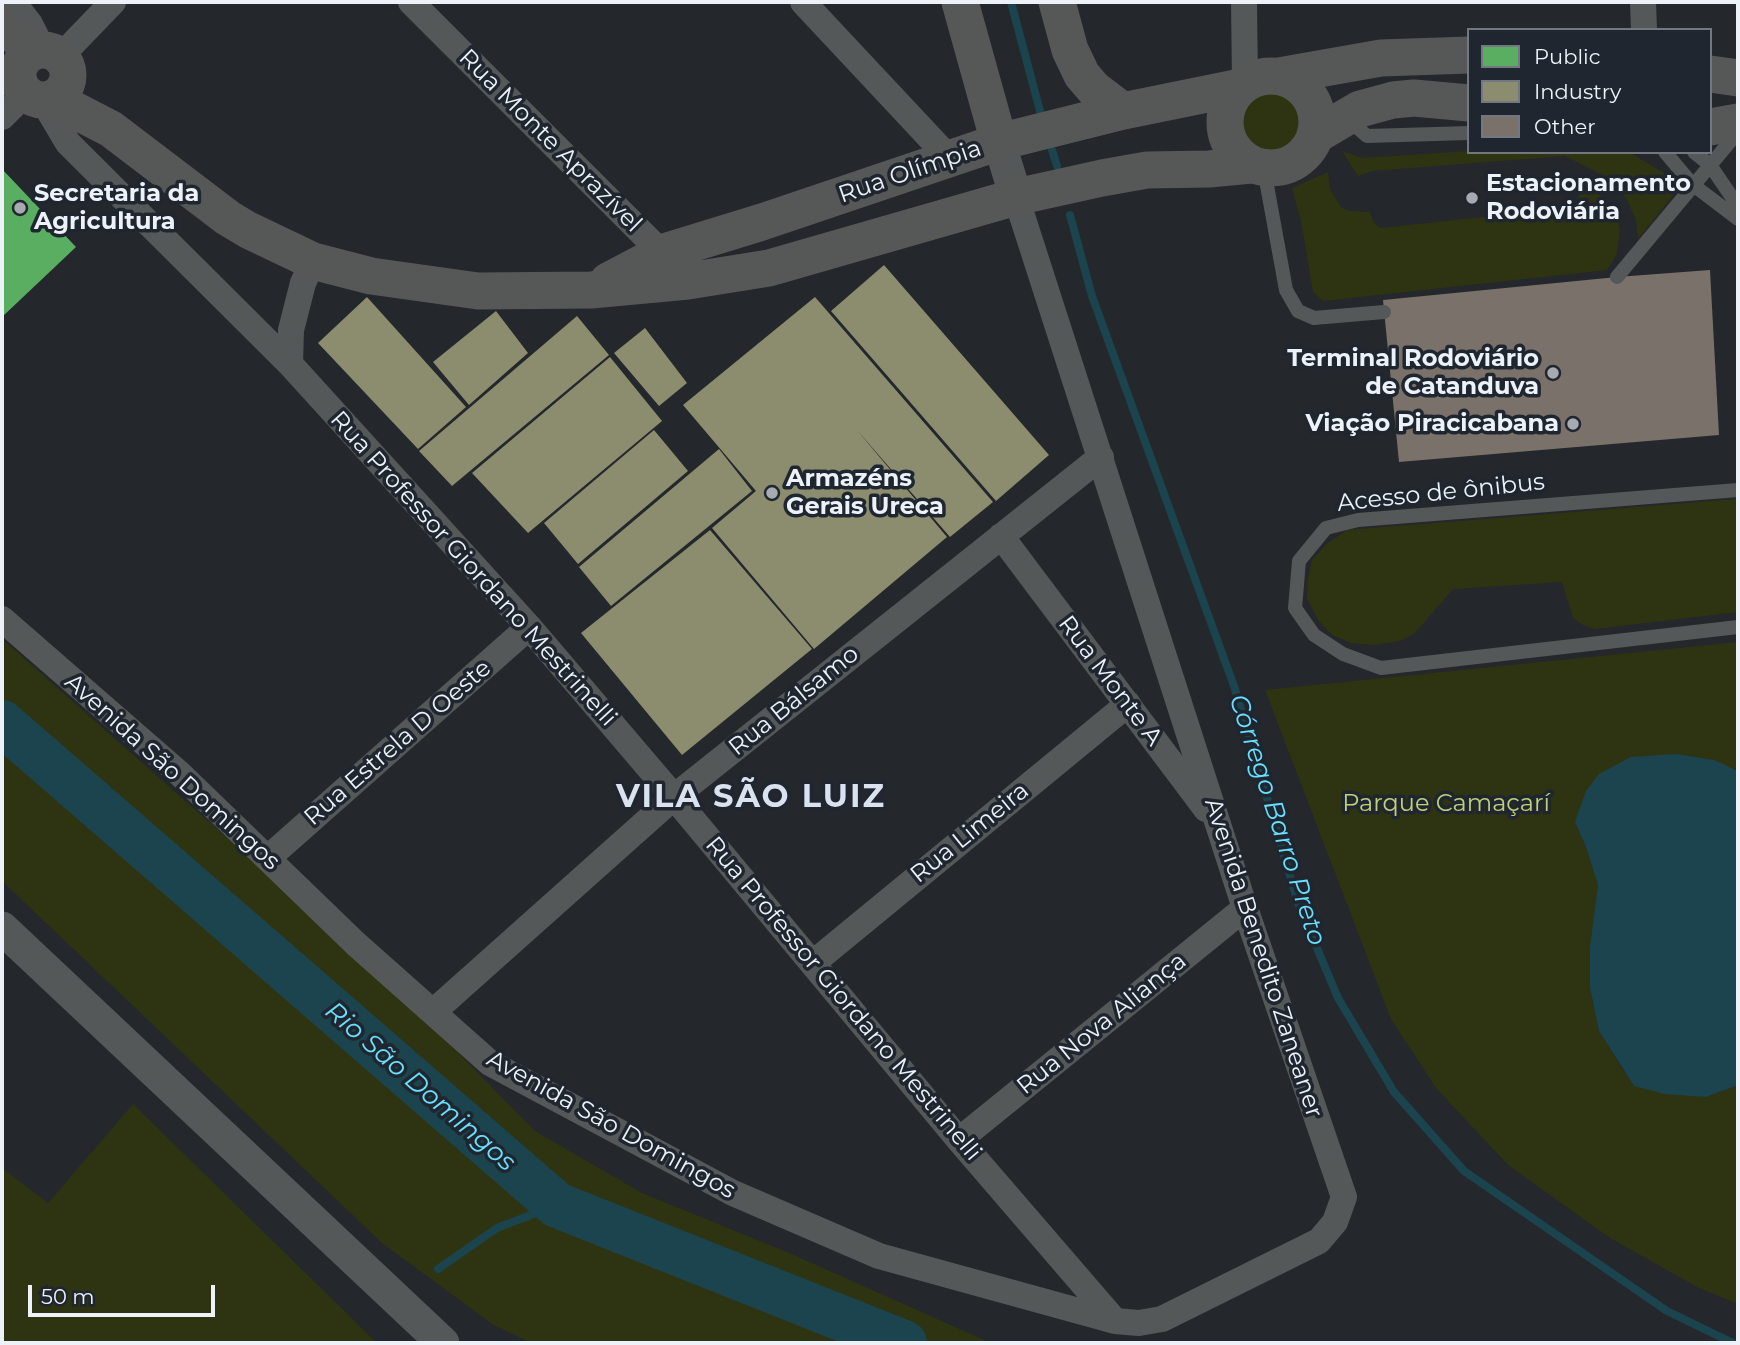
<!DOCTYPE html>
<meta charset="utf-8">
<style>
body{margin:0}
#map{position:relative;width:1740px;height:1345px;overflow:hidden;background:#24272c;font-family:Montserrat,sans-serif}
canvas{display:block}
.frame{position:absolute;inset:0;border:4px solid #edf1f8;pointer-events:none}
.legend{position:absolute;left:1467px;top:28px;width:245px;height:126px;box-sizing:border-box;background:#202630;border:2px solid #727780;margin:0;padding:9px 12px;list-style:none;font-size:21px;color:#edf1f8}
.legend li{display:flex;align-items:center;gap:14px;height:35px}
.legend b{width:35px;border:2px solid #727780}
.scale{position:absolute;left:28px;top:1285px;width:187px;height:32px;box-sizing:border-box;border:4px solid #edf1f8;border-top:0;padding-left:9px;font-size:21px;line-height:24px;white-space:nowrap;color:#edf1f8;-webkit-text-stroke:5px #202630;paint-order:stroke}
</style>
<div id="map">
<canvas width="1740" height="1345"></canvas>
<div class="frame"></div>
<ul class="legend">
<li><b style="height:19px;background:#5aae61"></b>Public</li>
<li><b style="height:19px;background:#8c8c6e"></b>Industry</li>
<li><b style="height:19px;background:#79716a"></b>Other</li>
</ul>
<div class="scale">50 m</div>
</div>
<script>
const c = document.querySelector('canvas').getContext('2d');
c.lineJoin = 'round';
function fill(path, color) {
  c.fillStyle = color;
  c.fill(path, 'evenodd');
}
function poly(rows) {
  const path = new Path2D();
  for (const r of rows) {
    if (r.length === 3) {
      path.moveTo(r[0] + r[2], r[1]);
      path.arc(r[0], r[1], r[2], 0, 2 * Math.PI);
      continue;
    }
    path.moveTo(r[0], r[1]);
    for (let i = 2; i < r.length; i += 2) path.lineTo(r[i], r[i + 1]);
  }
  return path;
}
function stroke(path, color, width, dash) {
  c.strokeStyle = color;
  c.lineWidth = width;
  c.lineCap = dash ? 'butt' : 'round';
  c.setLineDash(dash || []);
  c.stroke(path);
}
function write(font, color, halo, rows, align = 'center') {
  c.font = font + ' Montserrat,sans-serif';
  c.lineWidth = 7;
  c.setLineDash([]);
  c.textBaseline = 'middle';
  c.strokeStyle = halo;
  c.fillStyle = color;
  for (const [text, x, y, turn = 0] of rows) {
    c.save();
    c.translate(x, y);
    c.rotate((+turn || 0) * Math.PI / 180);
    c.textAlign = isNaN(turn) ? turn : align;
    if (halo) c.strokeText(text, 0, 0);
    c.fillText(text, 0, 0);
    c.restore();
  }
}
const green = poly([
 [1271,124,33],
 [1342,151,1363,158,1469,151,1629,152,1679,182,1679,188,1638,239,1636,220,1626,198,1608,178,1565,156,1372,171,1358,176],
 [1328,172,1330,189,1341,207,1349,211,1370,212,1374,223,1380,228,1576,207,1581,188,1594,192,1602,196,1616,214,1620,229,1617,254,1607,270,1323,301,1313,292,1302,226,1292,188],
 [1738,499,1738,612,1595,629,1583,625,1573,618,1562,582,1453,589,1414,634,1400,641,1374,645,1351,643,1332,635,1318,620,1307,598,1308,578,1312,560,1328,543,1347,530],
 [2,639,251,859,432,1026,535,1131,642,1193,794,1255,991,1343,531,1343,492,1324,382,1243,2,881],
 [1738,642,1738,771,1735,768,1575,822,1586,847,1598,885,1590,946,1590,988,1599,1031,1618,1062,1634,1086,1706,1097,1738,1085,1738,1304,1699,1288,1610,1238,1508,1165,1436,1088,1391,1019,1265,690],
 [133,1104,377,1343,2,1343,2,1168,48,1203]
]);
const water = poly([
 [1676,754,1714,760,1738,771,1738,1085,1706,1097,1665,1094,1634,1086,1599,1031,1590,988,1590,946,1598,885,1586,847,1575,822,1586,791,1599,774,1631,757]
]);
const public = poly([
 [2,169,76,247,2,317]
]);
const industry = poly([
 [884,265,1049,455,996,501,831,311],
 [367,297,466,407,418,449,318,343],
 [815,297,993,502,950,537,856,429,947,537,814,649,712,528,756,491,683,405],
 [496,311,528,353,469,405,433,362],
 [577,316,609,355,452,486,419,451],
 [645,328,687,383,659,406,614,353],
 [610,357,662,421,528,533,472,473],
 [654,430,688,471,578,564,544,523],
 [719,449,752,491,611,606,579,567],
 [710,530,812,649,682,755,581,633]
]);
const stream = poly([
 [1011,2,1040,111],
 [1052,150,1057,166],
 [1070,215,1092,296,1234,686,1298,903,1338,998,1394,1092,1464,1171,1667,1311,1733,1343],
 [438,1269,497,1228,557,1205]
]);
const river = poly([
 [2,723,557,1205,904,1343]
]);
const building = poly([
 [1710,270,1719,435,1399,462,1383,300,1617,277]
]);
const service = poly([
 [1346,118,1367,136,1469,133],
 [1665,152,1692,184,1738,219],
 [1694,152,1710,165,1738,206],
 [1264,169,1286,290,1298,311,1314,318,1384,312],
 [1617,277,1738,132],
 [1738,490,1358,520,1326,528,1299,561,1295,608,1314,635,1343,654,1381,668,1738,627]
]);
const minor = poly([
 [13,2,30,24,43,50],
 [411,2,672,263],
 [803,2,949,158],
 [1244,2,1245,84],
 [1643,2,1644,30],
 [60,57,113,2],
 [43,101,68,143,290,364,529,627,674,797,959,1140,1115,1321],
 [2,117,25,94],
 [290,364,291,330,303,283,313,261],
 [1001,536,1206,809],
 [2,619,180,774,356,944,490,1063,733,1193,879,1256,1115,1321,1139,1323,1162,1319,1319,1241,1335,1222,1344,1197,1245,908,1016,197],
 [268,858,529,627],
 [813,963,1128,704],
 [433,1012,674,797,1101,457],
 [959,1140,1245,908]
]);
const tertiary = poly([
 [999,142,1016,197],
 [2,928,443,1343]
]);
const secondary = poly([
 [960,2,999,142],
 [1057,2,1070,50,1082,75,1094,89,1123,111],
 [2,24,33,52],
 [43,75,25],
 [1710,74,1738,78],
 [1271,122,46],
 [1279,76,1381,58,1469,55],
 [53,99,111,129,228,218,248,230,313,261,371,276,478,291,591,290,688,281,769,268,1016,197,1102,178,1147,170,1209,169,1251,165],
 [1710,127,1738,122],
 [1316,135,1360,109,1393,100,1414,98,1469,103],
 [608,281,661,253,762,222,999,142,1123,111,1241,87]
]);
const markers = [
 [1472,198,7,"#a7aab1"],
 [20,208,7,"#a7aab1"],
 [1553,373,7,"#a7aab1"],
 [1573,424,7,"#a7aab1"],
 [772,493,7,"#a7aab1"]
];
const streetNames = [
 ["Rua Monte Aprazível",550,141,45],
 ["Rua Olímpia",910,172,-19],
 ["Acesso de ônibus",1441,493,-6],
 ["Rua Professor Giordano Mestrinelli",473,569,48],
 ["Rua Monte A",1110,681,53],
 ["Rua Bálsamo",794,701,-39],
 ["Rua Estrela D Oeste",398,743,-41],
 ["Avenida São Domingos",172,772,42],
 ["Rua Limeira",970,833,-39],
 ["Avenida Benedito Zaneaner",1263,958,72],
 ["Rua Professor Giordano Mestrinelli",843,999,50],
 ["Rua Nova Aliança",1102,1024,-39],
 ["Avenida São Domingos",611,1125,29]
];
const poiNames = [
 ["Estacionamento",1486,184],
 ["Rodoviária",1486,212],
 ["Secretaria da",34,194],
 ["Agricultura",34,222],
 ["Terminal Rodoviário",1539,359,"right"],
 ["de Catanduva",1539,387,"right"],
 ["Viação Piracicabana",1559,424,"right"],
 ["Armazéns",786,479],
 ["Gerais Ureca",786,507]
];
const parkNames = [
 ["Parque Camaçarí",1446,804]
];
const waterNames = [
 ["Córrego Barro Preto",1277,820,72],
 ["Rio São Domingos",420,1087,41]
];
const districtNames = [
 ["VILA SÃO LUIZ",751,798]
];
fill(green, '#2e3411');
fill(water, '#1c444e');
fill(public, '#5aae61');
fill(industry, '#8c8c6e');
stroke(stream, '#1c444e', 8);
stroke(river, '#1c444e', 46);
fill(building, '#79716a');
stroke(service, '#555858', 14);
stroke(minor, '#555858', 26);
stroke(tertiary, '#555858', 33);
stroke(secondary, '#565858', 37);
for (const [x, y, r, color] of markers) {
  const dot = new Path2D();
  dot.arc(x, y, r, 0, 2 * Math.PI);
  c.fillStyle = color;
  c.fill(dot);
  stroke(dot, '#202630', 2.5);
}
write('24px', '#edf1f8', '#202630', streetNames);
write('bold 24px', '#edf1f8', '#202630', poiNames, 'left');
write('24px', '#c1d077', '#202630', parkNames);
write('italic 26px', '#69e1fe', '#202630', waterNames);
c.letterSpacing = '2px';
write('bold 32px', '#dae2f0', '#202630', districtNames);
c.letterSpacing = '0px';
</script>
